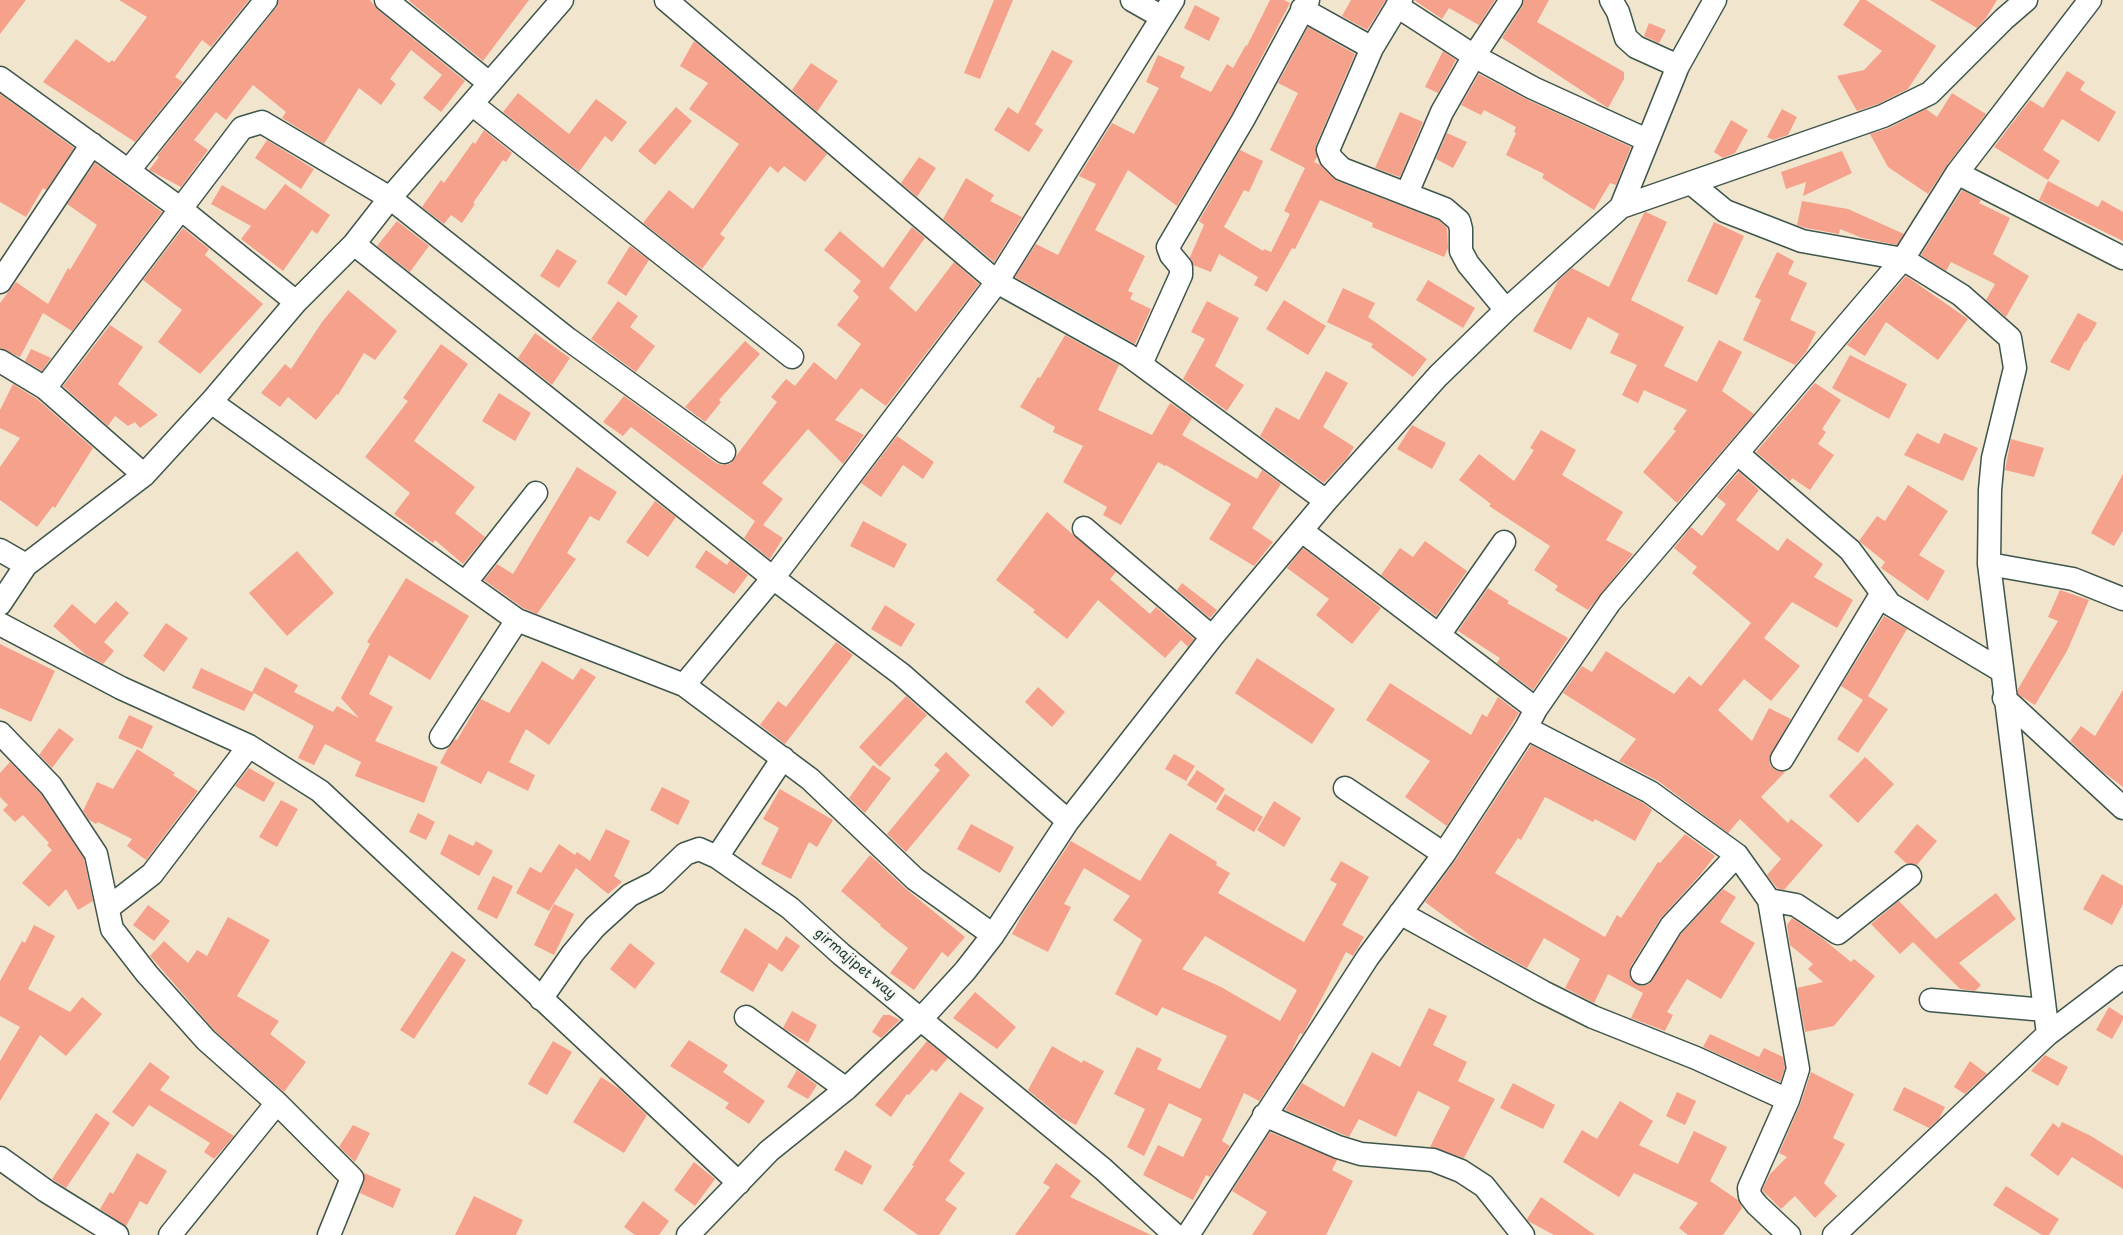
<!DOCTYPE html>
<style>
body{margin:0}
canvas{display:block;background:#f1e5ce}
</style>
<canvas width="2123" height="1235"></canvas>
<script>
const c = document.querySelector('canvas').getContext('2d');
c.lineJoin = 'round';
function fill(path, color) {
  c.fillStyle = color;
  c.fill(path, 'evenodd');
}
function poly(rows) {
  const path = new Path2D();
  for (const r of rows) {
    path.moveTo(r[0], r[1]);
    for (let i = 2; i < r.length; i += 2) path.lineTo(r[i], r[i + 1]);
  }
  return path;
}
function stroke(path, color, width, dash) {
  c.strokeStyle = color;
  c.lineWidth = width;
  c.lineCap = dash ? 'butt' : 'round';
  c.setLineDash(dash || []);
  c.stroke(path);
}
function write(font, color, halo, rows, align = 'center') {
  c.font = font + ' "Playpen Sans",sans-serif';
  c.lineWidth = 5;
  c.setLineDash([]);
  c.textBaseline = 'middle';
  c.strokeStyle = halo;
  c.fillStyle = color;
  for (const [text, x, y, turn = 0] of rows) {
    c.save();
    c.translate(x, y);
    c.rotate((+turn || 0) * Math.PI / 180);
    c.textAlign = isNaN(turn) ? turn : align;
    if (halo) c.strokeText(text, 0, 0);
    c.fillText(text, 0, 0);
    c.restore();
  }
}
const building = poly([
 [0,0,26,0,0,34],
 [119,0,249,0,211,47,202,40,175,77,183,82,135,142,43,82,76,39,109,63,112,60,114,62,147,17],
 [279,0,370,0,378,10,465,81,441,112,423,98,442,75,411,50,390,79,396,84,381,105,359,88,324,144,282,118,286,112,253,85,226,120,216,112,194,140,208,150,181,187,149,170,159,157,157,156,276,8],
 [410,0,529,0,483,61,409,1],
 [994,0,1013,0,980,79,964,73],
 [1270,0,1284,0,1290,3,1232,114,1177,206,1128,170,1095,230,1145,256,1128,291,1133,293,1130,299,1151,309,1135,344,1015,277,1036,244,1058,255,1096,184,1079,176,1112,123,1134,134,1159,88,1146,82,1158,55,1185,67,1180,77,1211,92,1227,64,1233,68,1246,45,1247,46],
 [1351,0,1386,0,1367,30,1342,16],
 [1414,0,1495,0,1479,25,1449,8,1442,19],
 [1524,0,1549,0,1537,22,1624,72,1624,79,1608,108,1502,38,1522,7],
 [1860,0,1866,0,1936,46,1908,89,1878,104,1857,111,1837,76,1864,70,1882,51,1843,25],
 [1930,0,1997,0,1986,18,1977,28],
 [1195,5,1220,18,1209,41,1184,28],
 [1649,23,1666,30,1659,43,1644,36],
 [1308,27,1355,54,1316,145,1317,157,1314,162,1319,164,1337,181,1438,220,1447,228,1448,248,1444,257,1372,227,1373,223,1320,200,1295,249,1292,248,1267,292,1254,285,1258,277,1219,254,1211,272,1193,265,1190,257,1204,225,1199,221,1240,150,1263,161,1249,192,1244,190,1224,227,1263,251,1264,249,1271,252,1290,214,1284,211,1305,168,1270,150,1298,93,1278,83],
 [694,41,827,154,805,182,784,166,778,173,770,166,720,234,725,238,702,269,643,223,669,190,693,209,739,144,689,109,708,83,680,66],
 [1052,50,1073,61,1035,124,1043,130,1029,152,994,130,1008,107,1018,114],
 [1443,51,1456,60,1438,93,1425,87],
 [811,63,838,81,817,112,792,90],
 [2067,71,2085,82,2080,90,2116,112,2099,142,2062,119,2043,150,2060,161,2048,180,1994,147,2030,100,2043,108],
 [1479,74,1528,100,1631,147,1616,185,1610,183,1594,210,1542,178,1544,174,1506,155,1516,133,1514,132,1516,127,1484,110,1481,115,1461,105],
 [518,93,569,134,596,99,627,122,612,142,605,136,579,172,503,112],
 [1952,93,1986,114,1947,165,1928,194,1888,167,1870,134,1889,128,1926,109,1937,117],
 [0,94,74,148,46,190,43,188,26,217,0,202],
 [676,107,692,121,655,165,638,151],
 [1782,109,1797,117,1788,135,1773,140,1767,137],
 [1400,112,1423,122,1400,177,1375,168],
 [1731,120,1748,130,1735,153,1723,158,1714,152],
 [484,130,512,153,506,162,503,160,473,203,475,204,462,223,451,215,444,224,422,207,441,180,444,183,473,142,475,144],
 [1447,133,1467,142,1453,168,1436,159],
 [267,140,314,169,301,189,255,158],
 [1842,151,1852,173,1803,196,1806,182,1786,189,1781,172],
 [919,157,936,168,917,197,901,183],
 [95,163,162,212,72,331,43,313,20,357,0,348,0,303,16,282,48,304,68,268,70,270,97,225,67,204],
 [966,178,994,195,990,201,1022,217,994,262,943,219],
 [2048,181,2098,207,2102,200,2123,212,2123,241,2039,200],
 [285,184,330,215,317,234,312,230,283,271,241,239,251,226,211,204,222,185,265,210],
 [1962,190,1981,200,1979,203,2010,218,1993,254,2029,276,2006,317,1986,300,1995,284,1951,262,1946,271,1921,255],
 [1802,201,1848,209,1904,234,1897,245,1862,238,1840,229,1839,234,1806,228,1797,225],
 [1646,212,1667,222,1631,300,1684,327,1664,366,1697,382,1719,340,1742,352,1722,391,1754,414,1677,503,1643,472,1676,431,1673,429,1687,410,1644,390,1638,403,1622,395,1637,365,1610,353,1619,334,1588,317,1571,350,1533,331,1558,281,1572,268,1609,287,1644,213],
 [397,221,429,246,410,272,377,246],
 [1714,222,1744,236,1717,295,1687,281],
 [912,227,925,238,889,288,916,312,954,262,979,284,886,406,861,388,835,420,864,435,843,464,808,429,762,483,783,499,763,525,783,538,770,559,744,538,755,521,631,427,623,436,603,422,624,396,716,463,723,465,730,464,777,402,771,397,786,379,795,386,814,362,836,380,861,344,837,325,859,297,853,291,861,281,824,250,840,231,883,268],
 [183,228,209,249,205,255,263,304,200,374,158,342,182,310,143,280],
 [630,246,649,260,626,296,607,283],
 [557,249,577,261,559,288,540,276],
 [1777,252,1794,261,1788,274,1807,283,1790,320,1816,332,1806,352,1795,365,1743,340,1761,300,1755,297],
 [1906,276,1968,319,1938,360,1886,322,1865,356,1847,345],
 [1428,280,1475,308,1463,328,1416,300],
 [1343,288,1375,303,1368,317,1427,359,1413,377,1371,347,1373,344,1327,322],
 [348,290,397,331,375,360,364,353,338,395,337,394,316,420,288,397,280,407,261,393,285,364,291,369,322,322],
 [1284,300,1326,326,1308,355,1266,329],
 [618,301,638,316,630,327,655,346,636,372,591,339],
 [1207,301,1239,318,1215,366,1244,385,1227,411,1183,379,1205,339,1191,332],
 [2078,313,2097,323,2086,342,2085,341,2069,371,2050,362],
 [110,325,143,347,118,384,158,415,140,428,135,422,128,426,115,416,108,426,63,386],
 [535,333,570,358,552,385,518,358],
 [1065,335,1119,365,1098,410,1152,435,1170,403,1192,418,1182,435,1257,479,1262,470,1281,484,1252,528,1273,542,1254,566,1209,539,1231,504,1166,465,1165,466,1158,462,1121,525,1103,515,1107,507,1063,482,1083,446,1053,432,1055,427,1020,407,1038,377,1040,378],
 [745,341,760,354,719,400,721,402,705,422,685,407],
 [441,344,468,364,414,441,475,487,455,513,485,537,463,564,435,540,433,543,394,514,410,493,365,457,408,401,403,398],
 [31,349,51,358,42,371,25,361],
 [1850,355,1907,384,1889,419,1832,388],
 [1326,371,1348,383,1323,427,1354,447,1347,458,1324,483,1260,436,1276,407,1299,420],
 [1815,383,1841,400,1822,429,1826,432,1818,444,1834,455,1810,490,1792,478,1790,481,1756,452],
 [13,384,37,399,93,448,55,508,53,506,37,527,0,500,0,467,20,438,0,428,0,410],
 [499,393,531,413,515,441,482,421],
 [1412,425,1446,443,1432,469,1397,449],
 [1541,430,1576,450,1562,475,1623,512,1606,540,1633,554,1588,610,1555,590,1558,586,1534,570,1550,546,1489,506,1491,504,1459,480,1479,454,1514,481,1534,450,1530,448],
 [1917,433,1939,444,1944,433,1978,448,1963,481,1904,455],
 [897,436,934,462,923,479,903,465,881,497,861,483],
 [2011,439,2044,448,2034,477,2005,470],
 [577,467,617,492,599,521,590,516,567,553,576,559,537,614,523,608,484,580,497,564,513,574],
 [1739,472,1759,490,1736,520,1778,551,1787,538,1823,564,1814,577,1853,600,1837,628,1792,602,1764,638,1800,666,1771,701,1744,679,1718,710,1752,741,1769,708,1791,719,1769,758,1770,765,1775,770,1785,772,1761,797,1788,823,1791,819,1823,845,1784,890,1777,888,1767,875,1781,859,1740,819,1728,833,1658,781,1619,761,1636,739,1563,693,1582,666,1592,672,1606,651,1674,694,1689,676,1701,686,1751,623,1692,573,1697,567,1674,548,1691,527,1702,536,1726,504,1717,497],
 [2123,474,2123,531,2114,546,2091,533],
 [1908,485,1948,511,1919,555,1945,571,1928,601,1881,568,1885,562,1859,541,1877,516,1885,521],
 [655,501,676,517,648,557,626,542],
 [1047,512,1116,572,1110,579,1150,614,1156,607,1194,639,1188,647,1181,640,1165,658,1098,600,1067,639,1033,612,1035,610,996,580],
 [863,521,907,544,894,568,850,546],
 [1425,541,1467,571,1436,616,1381,575,1400,548,1413,557],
 [1303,548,1381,608,1352,644,1316,615,1329,599,1287,568],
 [706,550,727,565,730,560,748,575,734,594,695,567],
 [297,551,334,593,287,636,249,593],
 [406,578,469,616,430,680,389,655,369,694,393,707,375,741,438,767,424,803,355,776,361,762,325,744,314,765,298,758,314,726,254,693,244,711,192,688,201,668,252,692,265,667,298,685,294,692,333,712,337,706,359,718,341,698,370,644,367,642],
 [1182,583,1217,610,1210,618,1177,590],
 [1488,588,1509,601,1507,603,1568,638,1533,690,1497,663,1500,658,1458,631],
 [2060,590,2089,600,2067,651,2035,705,2022,697,2018,694,2018,689,2058,621,2048,617],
 [116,601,129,613,104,642,114,651,103,664,85,654,53,626,72,604,95,624],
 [885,605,915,624,901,647,871,629],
 [1884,616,1907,629,1868,696,1888,709,1858,753,1837,739,1863,700,1841,686],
 [166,623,188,638,164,672,143,656],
 [836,642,853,655,785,744,760,725,778,701,786,707],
 [0,644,55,671,31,722,0,708],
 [1257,658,1335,709,1312,744,1235,693],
 [542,661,573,680,581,668,596,677,549,745,526,729,509,762,535,775,528,791,488,771,481,784,440,763,448,748,455,739,457,740,481,699,509,713],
 [1390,683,1471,735,1482,714,1487,717,1498,697,1519,713,1447,826,1405,797,1430,761,1366,720],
 [1038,687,1065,712,1052,727,1025,702],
 [2123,690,2123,787,2102,771,2070,741,2081,726,2095,736],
 [906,696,927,715,880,767,859,747],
 [129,715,153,726,142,749,118,738],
 [59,728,74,739,52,768,39,755],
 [1531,745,1643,803,1652,810,1635,841,1595,819,1593,822,1545,797,1521,840,1518,838,1495,873,1605,937,1617,915,1621,918,1658,862,1660,863,1685,834,1715,856,1700,875,1660,919,1631,966,1629,973,1631,980,1636,984,1642,986,1649,984,1681,934,1723,889,1736,897,1720,922,1755,943,1721,999,1687,979,1667,1012,1673,1015,1665,1031,1631,1018,1643,993,1608,974,1594,1003,1565,988,1580,959,1544,938,1527,968,1478,941,1425,902,1455,861],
 [137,749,175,773,173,775,198,791,146,860,127,846,132,839,98,822,96,824,89,820,83,811,97,782,113,789],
 [946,752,970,775,906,852,887,834,940,770,934,765],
 [1174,754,1195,766,1186,781,1165,769],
 [1865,757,1894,784,1858,823,1829,796],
 [10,762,41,794,84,859,93,901,78,910,66,889,49,907,22,883,52,850,47,845,49,843,23,815,15,822,3,810,8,805,0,797,0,773],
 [873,765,891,778,865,813,849,798],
 [249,768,275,783,264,802,235,786],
 [1197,770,1225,789,1216,803,1187,785],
 [662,787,690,801,678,825,650,810],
 [780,789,833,820,817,847,809,842,791,879,761,864,779,828,763,819],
 [1225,794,1263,817,1254,832,1216,809],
 [281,800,298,809,277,847,259,837],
 [1274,801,1301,818,1284,847,1257,830],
 [418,813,435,822,426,840,409,832],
 [971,824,1014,847,1000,873,957,849],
 [1917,824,1937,841,1917,865,1907,864,1894,852],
 [606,829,630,841,614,876,622,882,608,894,576,868,549,911,516,893,530,867,541,873,559,844,575,855,577,852,590,861],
 [1170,833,1217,862,1216,865,1230,873,1218,893,1304,942,1337,884,1330,880,1341,861,1369,877,1342,925,1364,937,1353,956,1346,952,1303,1034,1300,1033,1290,1054,1259,1101,1244,1093,1222,1141,1230,1146,1210,1177,1206,1175,1193,1200,1143,1175,1158,1145,1183,1157,1202,1119,1169,1103,1144,1156,1127,1147,1145,1109,1114,1094,1137,1047,1162,1059,1157,1069,1200,1089,1227,1036,1162,1007,1157,1016,1115,994,1142,940,1113,920,1130,896,1084,868,1064,904,1071,907,1048,952,1012,934,1022,915,1071,841,1140,881],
 [1205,936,1297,990,1280,1021,1221,987,1182,969],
 [449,834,473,846,476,841,493,851,479,876,440,854],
 [870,855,906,889,965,937,948,957,942,952,914,990,890,973,908,948,880,926,881,925,841,891],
 [2102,874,2123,886,2123,904,2112,925,2083,909],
 [493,876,513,886,497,919,477,909],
 [1996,893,2016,919,1959,963,1981,985,1975,991,1960,989,1913,942,1900,954,1871,924,1899,901,1936,939],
 [554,904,574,914,554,955,534,945],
 [148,905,170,921,154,941,133,925],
 [228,917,270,940,237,996,279,1021,270,1034,306,1062,284,1092,215,1031,150,956,164,941,188,963,197,950,207,956],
 [1792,918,1823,939,1851,962,1854,959,1875,976,1834,1026,1805,1032,1797,988,1823,982,1808,969,1813,964,1790,945,1787,925],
 [34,925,55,936,28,989,70,1012,82,997,102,1014,66,1056,40,1035,0,1101,0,1061,20,1027,0,1016,0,981,22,941,25,943],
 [745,928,777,950,776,952,786,936,800,946,782,972,769,963,753,992,720,972],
 [630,943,655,963,635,989,610,969],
 [452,951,466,960,414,1039,400,1030],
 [975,992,1016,1027,997,1049,953,1018],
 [2109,1007,2123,1016,2123,1020,2112,1039,2096,1030],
 [1429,1008,1447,1016,1433,1045,1467,1062,1458,1081,1495,1099,1464,1158,1430,1147,1450,1107,1418,1091,1396,1137,1359,1119,1349,1137,1285,1110,1302,1083,1344,1107,1372,1052,1400,1067],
 [792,1011,817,1025,808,1043,783,1028],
 [883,1015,890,1015,900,1020,881,1038,872,1032],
 [1710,1034,1759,1057,1764,1048,1783,1057,1785,1068,1780,1082,1703,1047],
 [689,1040,728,1065,723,1072,765,1101,749,1124,725,1108,729,1103,670,1066],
 [553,1041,572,1052,547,1095,528,1084],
 [927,1041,948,1058,936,1072,932,1069,909,1095,907,1094,891,1117,875,1105],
 [1052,1046,1082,1063,1083,1060,1104,1071,1076,1125,1062,1118,1028,1090],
 [2045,1055,2068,1067,2058,1086,2031,1071],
 [1970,1061,1987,1074,1965,1094,1954,1087],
 [150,1062,170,1077,160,1090,234,1136,214,1159,204,1152,210,1143,149,1105,133,1127,112,1112],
 [797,1070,817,1085,808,1099,787,1087],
 [1811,1072,1854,1094,1833,1138,1845,1144,1824,1183,1837,1196,1815,1218,1795,1196,1781,1209,1762,1190,1770,1174,1787,1157,1779,1153,1800,1105],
 [601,1077,618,1088,647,1115,624,1153,573,1122],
 [1513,1083,1555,1105,1543,1129,1500,1108],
 [1904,1087,1945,1107,1939,1119,1929,1128,1893,1110],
 [960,1092,984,1108,949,1161,965,1173,945,1200,957,1208,939,1235,918,1235,883,1210,914,1166,912,1165],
 [1677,1092,1696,1101,1685,1125,1666,1116],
 [1620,1101,1653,1121,1639,1145,1678,1164,1694,1131,1727,1147,1710,1181,1738,1200,1742,1208,1723,1235,1688,1235,1679,1228,1698,1203,1634,1173,1619,1197,1563,1162,1582,1130,1597,1139],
 [96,1113,110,1123,66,1188,52,1179],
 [2062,1122,2091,1136,2123,1156,2123,1189,2072,1157,2058,1176,2030,1155,2053,1123,2059,1128],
 [353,1125,370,1133,355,1162,339,1147],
 [1270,1132,1337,1160,1332,1170,1353,1181,1326,1235,1252,1235,1267,1212,1232,1191],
 [845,1150,872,1166,862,1185,834,1170],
 [137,1153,167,1171,147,1205,140,1201,126,1226,100,1209,110,1192,113,1194],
 [694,1162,715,1179,695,1206,674,1190],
 [1056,1163,1081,1181,1070,1197,1151,1235,1015,1235,1050,1187,1043,1183],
 [364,1173,401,1189,393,1208,360,1193,364,1182],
 [2006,1186,2059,1219,2049,1235,2042,1235,1993,1205],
 [474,1196,523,1220,516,1235,455,1235],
 [1541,1197,1595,1235,1554,1235,1528,1221,1527,1219],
 [643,1201,669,1221,659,1235,635,1235,624,1227]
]);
const minor = poly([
 [386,0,489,83],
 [666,0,997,282,1128,355,1326,501],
 [1132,0,1162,17],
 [1401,0,1372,48,1328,150,1331,158,1342,169,1445,209,1459,221,1461,229,1461,251,1468,264,1506,310],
 [1611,0,1618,12,1626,38,1636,47,1678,66],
 [1397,6,1474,56,1533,88,1647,140],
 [1302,9,1372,48],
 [0,78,181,209,296,302],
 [472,104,792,357],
 [129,170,266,0],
 [1957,173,2123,258],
 [1691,183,1725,211,1802,241,1903,259,1961,295,2010,338,2015,368,1993,458,1990,490,1989,564,2048,1034],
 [1407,193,1442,112,1474,56,1511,0],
 [1621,207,1678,66,1715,0],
 [354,244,773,578,901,674,1068,821],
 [0,282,92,144],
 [0,361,45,388,144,475],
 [1141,364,1181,275,1181,267,1171,255,1168,247,1243,120,1308,0],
 [45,388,242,128,262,122,390,198,568,339,724,452],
 [211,402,517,620,684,685],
 [1738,454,1850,550,1890,604,2002,671],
 [1084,528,1212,637],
 [1302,531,1536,709],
 [0,550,26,565],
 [1989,564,2073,579,2123,599],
 [466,582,536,493],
 [0,604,26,565,144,475,211,402,296,302,354,244,390,198,562,0],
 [0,624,121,688,249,746,320,791,739,1183],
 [1439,635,1504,542],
 [2004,698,2123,808],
 [1526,728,1650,792,1737,855,1769,900,1798,1069,1788,1100],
 [0,733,51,786,96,854,112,929,147,974,206,1040,277,1103,352,1178,329,1235],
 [441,737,517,620],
 [1782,759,1882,593],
 [1345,788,1444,854],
 [717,857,790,908,841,954,1103,1169,1175,1235],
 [1769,900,1796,905,1838,933,1910,876],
 [108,908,152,874,249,746],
 [1400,913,1543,992,1593,1017,1696,1058,1788,1100,1749,1188,1750,1196,1757,1205,1789,1235],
 [993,935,915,879,810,779,684,685,773,578,997,282,1173,0],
 [1642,973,1671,926,1737,855],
 [541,999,573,953,595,927,630,895,656,882,685,854,699,849,717,857,783,758],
 [1931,1000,2045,1010],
 [746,1017,846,1089],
 [1264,1115,1338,1147,1361,1154,1433,1160,1461,1171,1484,1186,1523,1235],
 [0,1158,46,1191,117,1235],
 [170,1235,277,1103],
 [688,1235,769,1151,846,1089,921,1019,965,971,993,935,1068,821,1212,637,1326,501,1438,376,1506,310,1621,207,1883,116,1930,93,2004,19,2026,0],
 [1188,1235,1368,957,1444,854,1526,728,1536,709,1610,602,1903,259,1957,173,2090,0],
 [1834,1235,2048,1034,2123,977]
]);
const streetNames = [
 ["girmajipet way",855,964,40]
];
fill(building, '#f6a18c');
stroke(minor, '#3e564b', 25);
stroke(minor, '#fff', 22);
write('14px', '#1f3d34', '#f6f6f2', streetNames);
</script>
